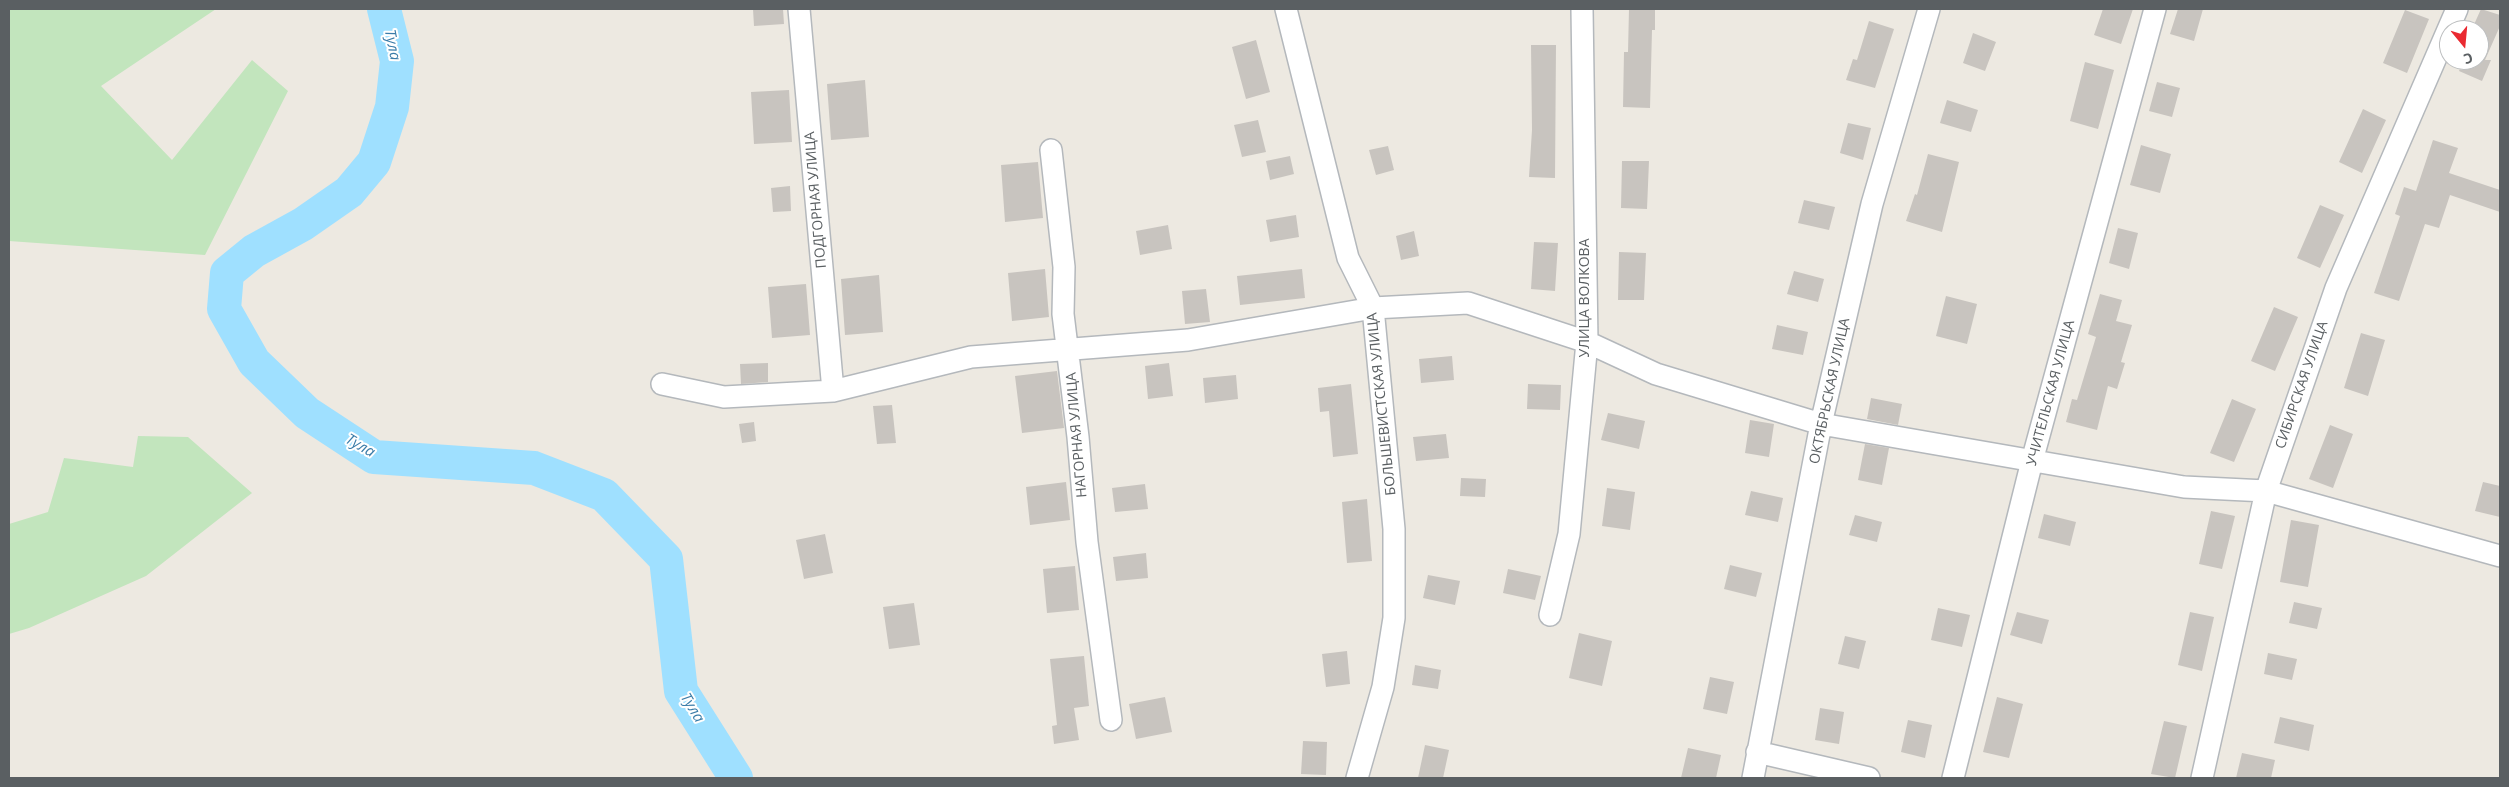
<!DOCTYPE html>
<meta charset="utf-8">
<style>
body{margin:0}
#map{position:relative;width:2509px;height:787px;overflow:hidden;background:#ede9e1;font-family:"Open Sans",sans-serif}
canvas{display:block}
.frame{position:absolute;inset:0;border:10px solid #5a5f62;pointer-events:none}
.north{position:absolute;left:2439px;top:20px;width:50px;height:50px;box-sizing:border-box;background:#fff;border:1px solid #bdbfc0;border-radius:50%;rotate:163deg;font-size:14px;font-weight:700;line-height:20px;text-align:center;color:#5a5f62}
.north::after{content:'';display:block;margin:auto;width:18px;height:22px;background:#ea2a31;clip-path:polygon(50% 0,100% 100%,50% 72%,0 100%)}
</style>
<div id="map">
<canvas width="2509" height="787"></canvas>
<div class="frame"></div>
<div class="north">С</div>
</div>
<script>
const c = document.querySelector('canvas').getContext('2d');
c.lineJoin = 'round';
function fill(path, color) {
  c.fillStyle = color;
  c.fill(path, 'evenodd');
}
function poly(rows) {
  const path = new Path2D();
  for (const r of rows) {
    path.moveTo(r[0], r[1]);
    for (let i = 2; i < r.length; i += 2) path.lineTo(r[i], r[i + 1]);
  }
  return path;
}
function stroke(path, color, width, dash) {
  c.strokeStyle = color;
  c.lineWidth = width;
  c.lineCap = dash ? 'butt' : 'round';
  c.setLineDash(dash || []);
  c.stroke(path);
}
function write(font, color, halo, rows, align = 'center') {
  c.font = font + ' "Open Sans",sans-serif';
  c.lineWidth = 4;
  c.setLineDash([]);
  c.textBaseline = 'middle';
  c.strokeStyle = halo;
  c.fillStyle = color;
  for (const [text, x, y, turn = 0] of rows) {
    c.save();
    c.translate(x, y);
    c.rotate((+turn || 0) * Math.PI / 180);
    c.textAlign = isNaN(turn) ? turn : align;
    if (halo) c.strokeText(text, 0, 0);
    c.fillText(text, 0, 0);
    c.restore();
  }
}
const green = poly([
 [9,9,216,9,101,86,172,160,252,60,288,91,205,255,9,241],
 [138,436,188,437,252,493,146,576,29,628,9,634,9,524,48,512,64,458,133,467]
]);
const river = poly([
 [384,9,397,61,392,107,374,162,349,192,303,224,254,251,227,273,224,309,254,362,307,413,374,457,534,468,604,495,666,559,681,691,736,778]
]);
const building = poly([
 [753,9,783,9,784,24,754,26],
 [1629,9,1655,9,1655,30,1652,30,1650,108,1623,107,1624,52,1628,52],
 [2103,9,2133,9,2121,44,2094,35],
 [2178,9,2203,9,2194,41,2170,34],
 [2481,9,2500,15,2500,26,2485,60,2491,60,2482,81,2459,71,2464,60,2479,60,2479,30,2472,29],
 [2405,10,2429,19,2407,73,2383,63],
 [1869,21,1894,29,1875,88,1846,80,1853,59,1857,60],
 [1973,33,1996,42,1985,71,1963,63],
 [1256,40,1270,92,1246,99,1232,47],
 [1531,45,1556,45,1555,178,1529,177,1532,130],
 [2085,62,2114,70,2098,129,2070,121],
 [865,80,869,137,831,140,827,84],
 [2157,82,2180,88,2172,117,2149,111],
 [789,90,792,142,754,144,751,92],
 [1947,100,1978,110,1971,132,1940,123],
 [2363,109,2386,120,2362,173,2339,162],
 [1258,120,1266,152,1242,157,1234,125],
 [1848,123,1871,128,1863,160,1840,153],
 [2433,140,2458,148,2449,173,2500,190,2500,212,2450,195,2439,228,2425,224,2399,301,2374,293,2400,216,2395,214,2404,187,2416,191],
 [2141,145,2171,154,2160,193,2130,185],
 [1388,146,1394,170,1376,175,1369,150],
 [1928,154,1959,162,1942,232,1906,221,1915,194,1917,195],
 [1290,156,1294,174,1270,180,1266,161],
 [1622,161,1649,161,1647,209,1621,208],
 [1038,162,1043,218,1005,222,1001,165],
 [790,186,791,211,773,212,771,188],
 [1804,200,1835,207,1829,230,1798,223],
 [2320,205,2344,215,2320,268,2297,258],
 [1296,215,1299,237,1270,242,1266,220],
 [1168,225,1172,249,1140,255,1136,231],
 [2118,228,2138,233,2129,269,2109,263],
 [1414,231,1419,256,1401,260,1396,236],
 [1534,242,1558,243,1555,291,1531,289],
 [1619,252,1646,253,1644,300,1618,300],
 [1045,269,1049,317,1012,321,1008,273],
 [1302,269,1305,298,1240,305,1237,276],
 [1794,271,1824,279,1818,302,1787,294],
 [879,275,883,332,845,335,841,279],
 [806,284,810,335,772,338,768,287],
 [1206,289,1210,322,1185,324,1182,291],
 [2100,294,2122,300,2116,321,2132,325,2121,362,2125,363,2117,389,2108,386,2097,430,2066,422,2072,399,2077,400,2096,337,2088,334],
 [1946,296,1977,304,1967,344,1936,336],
 [2274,307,2298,317,2275,371,2251,361],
 [1777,325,1808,332,1803,355,1772,349],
 [2361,333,2385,340,2368,396,2344,388],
 [1452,356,1454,380,1421,383,1419,359],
 [768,363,768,382,741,384,740,364],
 [1169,363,1173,396,1148,399,1145,366],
 [1057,371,1064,428,1022,433,1015,376],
 [1236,375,1238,399,1205,403,1203,378],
 [1351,384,1358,454,1333,457,1329,411,1320,412,1318,388],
 [1528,384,1561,385,1560,410,1527,409],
 [1871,398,1902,404,1898,425,1867,419],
 [2232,399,2256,409,2234,462,2210,453],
 [892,405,896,443,877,444,873,406],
 [1608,413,1645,421,1639,449,1601,440],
 [1750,420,1774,424,1769,457,1745,453],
 [754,422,756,441,742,443,739,424],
 [2330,425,2353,434,2333,488,2309,479],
 [1446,434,1449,458,1416,461,1413,437],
 [1865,444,1889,448,1882,485,1858,480],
 [1461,478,1486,479,1485,497,1460,496],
 [1066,482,1070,520,1030,525,1026,487],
 [2483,482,2500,486,2500,517,2475,511],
 [1145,484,1148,509,1115,512,1112,488],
 [1607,488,1635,492,1630,530,1602,526],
 [1751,491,1783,498,1778,522,1745,515],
 [1367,499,1372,561,1347,563,1342,502],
 [2211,511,2235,516,2222,569,2199,564],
 [2044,514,2076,522,2070,546,2038,538],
 [1855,515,1882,522,1877,542,1849,535],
 [2291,520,2319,525,2308,587,2280,582],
 [825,534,833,573,804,579,796,540],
 [1146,553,1148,578,1116,581,1113,557],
 [1730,565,1762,573,1756,597,1724,589],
 [1075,566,1079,610,1047,613,1043,569],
 [1508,569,1541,576,1535,600,1503,593],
 [1428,575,1460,581,1455,605,1423,598],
 [2294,602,2322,608,2317,629,2289,623],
 [914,603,920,645,889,649,883,607],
 [1938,608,1970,615,1962,647,1931,640],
 [2017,612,2049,620,2042,644,2010,635],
 [2190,612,2214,617,2202,671,2178,665],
 [1579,633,1612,641,1602,686,1569,678],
 [1845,636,1866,641,1859,669,1838,664],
 [1347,651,1350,684,1326,687,1322,654],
 [2268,653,2297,659,2292,680,2264,674],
 [1084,656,1089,706,1074,708,1079,740,1054,744,1052,726,1057,725,1050,659],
 [1415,665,1441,670,1438,689,1412,685],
 [1710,677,1734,682,1727,714,1703,709],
 [1165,697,1172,732,1136,739,1129,704],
 [1997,697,2023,704,2009,758,1983,752],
 [1820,708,1844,712,1839,744,1815,740],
 [2280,717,2314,725,2309,751,2274,743],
 [1908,720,1932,725,1925,758,1901,752],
 [2164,721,2187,726,2175,778,2151,774],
 [1303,741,1327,742,1326,775,1301,774],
 [1425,745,1449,750,1443,778,1418,778],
 [1688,748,1721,755,1716,778,1681,778],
 [2242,753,2275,760,2271,778,2236,778]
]);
const minor = poly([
 [799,9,833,391],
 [1286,9,1348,258,1373,308,1394,529,1394,618,1383,687,1357,778],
 [1051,150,1064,267,1063,314,1078,437,1087,542,1111,720],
 [662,384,724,397,833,391,971,357,1188,340,1373,308,1468,303,1587,342,1656,374,1821,424,2184,487,2266,491,2500,556],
 [1550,615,1569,534,1587,342,1582,9],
 [1757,752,1869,778],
 [1753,778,1821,424,1872,204,1929,9],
 [1953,778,2032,461,2155,9],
 [2202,778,2266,491,2336,288,2457,9]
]);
const streetNames = [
 ["ПОДГОРНАЯ УЛИЦА",816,200,-95],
 ["УЛИЦА ВОЛКОВА",1585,298,-90],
 ["СИБИРСКАЯ УЛИЦА",2302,385,-71],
 ["ОКТЯБРЬСКАЯ УЛИЦА",1830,391,-78],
 ["УЧИТЕЛЬСКАЯ УЛИЦА",2051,393,-75],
 ["БОЛЬШЕВИСТСКАЯ УЛИЦА",1382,404,-96],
 ["НАГОРНАЯ УЛИЦА",1077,435,-95]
];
const waterNames = [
 ["Тула",392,45,79],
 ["Тула",360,446,30],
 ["Тула",692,708,59]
];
fill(green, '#c2e5bd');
stroke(river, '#9fe0ff', 34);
fill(building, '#c8c4bf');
stroke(minor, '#b4b8bc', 24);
stroke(minor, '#fff', 21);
write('14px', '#5a5f62', '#fff', streetNames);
write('italic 15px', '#3a7ca8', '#fff', waterNames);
</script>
